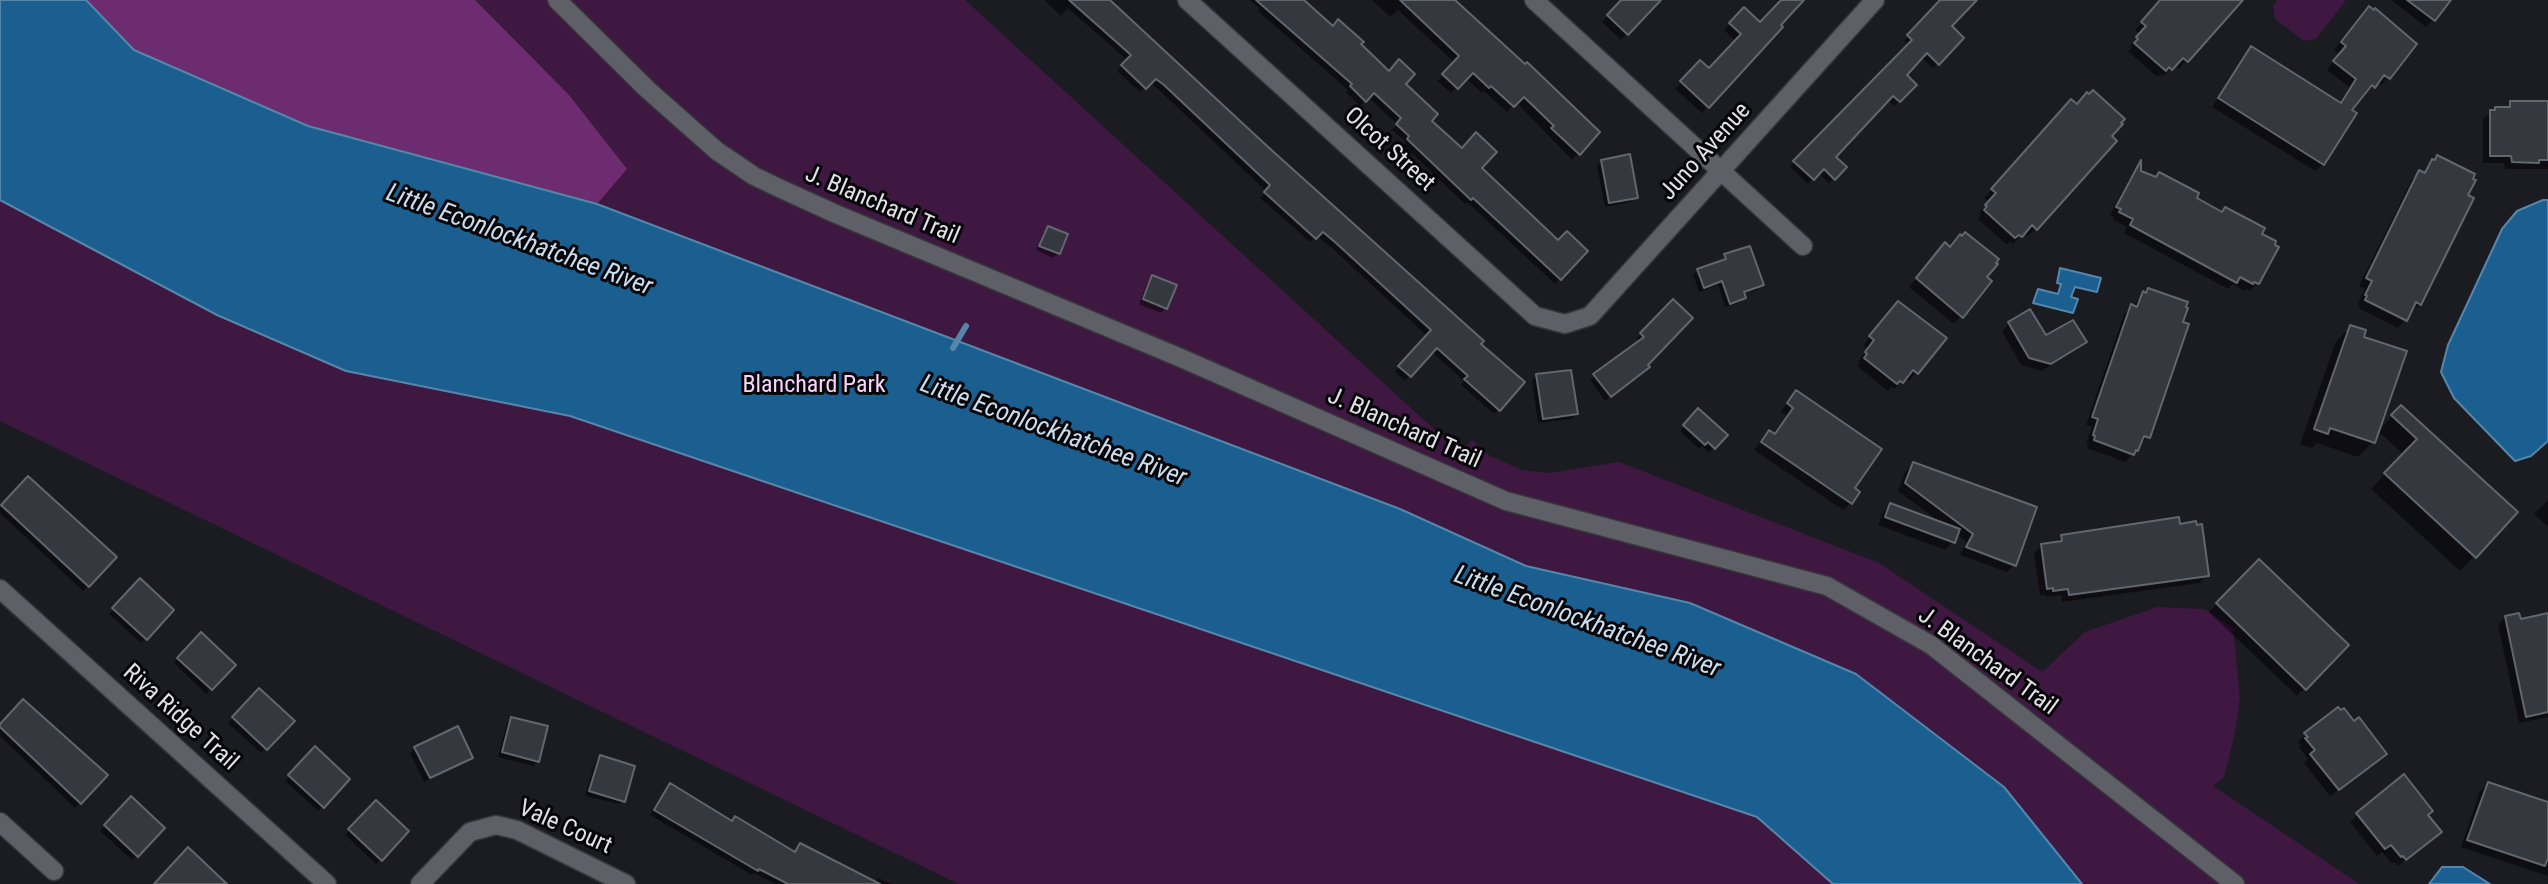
<!DOCTYPE html>
<style>
body{margin:0}
canvas{display:block;background:#1b1b22}
</style>
<canvas width="2548" height="884"></canvas>
<script>
const c = document.querySelector('canvas').getContext('2d');
c.lineJoin = 'round';
function fill(path, color) {
  c.fillStyle = color;
  c.fill(path, 'evenodd');
}
function poly(rows) {
  const path = new Path2D();
  for (const r of rows) {
    path.moveTo(r[0], r[1]);
    for (let i = 2; i < r.length; i += 2) path.lineTo(r[i], r[i + 1]);
  }
  return path;
}
function stroke(path, color, width, dash) {
  c.strokeStyle = color;
  c.lineWidth = width;
  c.lineCap = dash ? 'butt' : 'round';
  c.setLineDash(dash || []);
  c.stroke(path);
}
function write(font, color, halo, rows, align = 'center') {
  c.font = font + ' "Roboto Condensed",sans-serif';
  c.lineWidth = 6;
  c.setLineDash([]);
  c.textBaseline = 'middle';
  c.strokeStyle = halo;
  c.fillStyle = color;
  for (const [text, x, y, turn = 0] of rows) {
    c.save();
    c.translate(x, y);
    c.rotate((+turn || 0) * Math.PI / 180);
    c.textAlign = isNaN(turn) ? turn : align;
    if (halo) c.strokeText(text, 0, 0);
    c.fillText(text, 0, 0);
    c.restore();
  }
}
const green = poly([
 [0,0,965,0,1460,453,1472,440,1490,456,1522,470,1549,473,1619,462,1879,563,2042,672,2085,632,2157,607,2204,609,2233,628,2240,699,2235,733,2224,777,2213,786,2359,884,959,884,0,421],
 [2277,0,2346,0,2316,39,2304,41,2275,19,2273,6]
]);
const forest = poly([
 [86,0,475,0,569,95,627,169,597,204,308,126,134,50]
]);
const water = poly([
 [0,0,86,0,134,50,308,126,597,204,1400,509,1526,566,1690,603,1856,674,2004,787,2082,884,1833,884,1757,817,570,416,346,371,217,315,0,200,0,0],
 [2543,200,2548,200,2548,441,2531,456,2515,461,2454,398,2441,372,2448,345,2502,229,2517,211,2543,200],
 [2060,268,2101,278,2097,292,2075,287,2071,297,2078,299,2073,313,2033,303,2038,289,2058,294,2061,284,2057,283,2060,268],
 [2442,867,2463,867,2490,884,2429,884,2442,867]
]);
const shadow = poly([
 [1046,0,1109,0,1479,344,1498,410,1494,414,1461,385,1464,381,1432,352,1405,381,1395,372,1427,336,1332,248,1317,236,1310,242,1260,198,1266,191,1159,90,1150,82,1140,92,1117,71,1127,60,1068,8,1061,16,1045,1],
 [1250,0,1302,0,1333,28,1359,45,1403,84,1430,121,1558,242,1586,251,1555,284,1467,202,1465,204,1403,145,1406,142,1392,130,1397,124,1368,97,1360,106,1346,92,1348,90,1258,11,1260,9],
 [1372,0,1453,0,1598,132,1572,160,1516,102,1507,112,1484,91,1482,93,1466,78,1451,93,1437,81,1455,63,1398,10,1390,17],
 [1623,0,1658,0,1621,40,1602,22],
 [1776,0,1802,0,1702,113,1675,89,1700,62,1708,71,1736,41,1724,30,1744,9,1760,24,1780,3],
 [1941,0,1974,0,1950,26,1962,38,1933,68,1921,57,1904,75,1914,85,1894,106,1887,100,1834,157,1844,167,1829,183,1818,173,1808,184,1790,167,1909,45,1904,41],
 [2162,0,2240,0,2179,69,2175,65,2163,76,2161,74,2157,77,2128,51,2132,48,2130,46,2140,34,2135,30],
 [2391,0,2449,0,2426,27],
 [2369,8,2388,78,2381,85,2377,82,2366,94,2364,92,2349,110,2323,164,2315,171,2212,107,2244,56,2252,49,2339,104,2349,87,2327,70,2339,54,2334,50],
 [2511,103,2548,103,2548,169,2505,169,2504,163,2483,163,2483,119,2491,112,2505,109],
 [2064,109,2036,228,2028,236,2024,232,2013,244,2010,241,2007,245,1978,219,1981,215,1979,213,1989,202,1984,198],
 [2437,157,2471,180,2420,304,2412,311,2410,310,2405,320,2398,328,2360,309,2358,303,2365,289,2359,286,2412,179,2420,172,2423,173],
 [1602,161,1636,197,1631,202,1605,207,1597,166],
 [2136,172,2194,199,2260,235,2257,283,2250,291,2246,289,2244,291,2233,284,2228,289,2124,233,2127,227,2113,220,2114,217,2110,215,2129,179],
 [1048,228,1058,253,1053,258,1036,250,1043,233],
 [1949,248,1990,281,1954,324,1909,287,1937,252],
 [1725,256,1762,285,1757,290,1743,294,1744,298,1739,303,1725,307,1718,285,1699,292,1693,275,1698,271,1721,262],
 [1153,277,1166,308,1161,313,1139,304,1148,282],
 [2148,290,2148,437,2139,444,2137,450,2125,462,2087,448,2089,443,2086,443,2092,427,2086,425,2124,314],
 [1673,301,1643,372,1605,401,1590,380,1639,342,1636,339],
 [1891,311,1944,338,1909,381,1905,378,1894,389,1891,387,1888,391,1857,366,1860,362,1858,361,1868,349,1863,345],
 [2009,324,2045,337,2084,342,2077,350,2042,371,2021,365,2002,331],
 [2351,327,2362,338,2373,442,2358,457,2317,443,2312,448,2300,444,2336,341],
 [1537,376,1576,414,1571,419,1538,423,1532,381],
 [1789,400,1853,488,1851,503,1843,510,1754,450,1769,432,1774,435,1787,416,1781,412],
 [2401,407,2516,512,2460,571,2371,489,2403,454,2378,431],
 [1698,411,1726,436,1709,453,1702,446,1699,449,1680,431],
 [1913,464,2014,565,2007,572,1960,555,1967,542,1956,534,1953,542,1945,550,1878,525,1883,513,1891,505,1941,523,1898,491,1905,472],
 [28,478,115,557,83,591,0,513,0,508],
 [2548,500,2548,527,2534,514],
 [2179,526,2207,575,2200,583,2062,602,2061,595,2046,597,2045,595,2040,595,2034,553,2041,546,2054,544,2062,536],
 [2259,561,2346,645,2297,696,2209,612],
 [140,580,172,610,141,643,109,614],
 [2548,611,2548,717,2519,723,2498,625,2505,617,2519,621,2543,616],
 [201,635,233,665,206,694,174,663],
 [259,690,292,721,261,753,228,723],
 [512,719,538,761,533,766,498,757,507,723],
 [0,726,105,775,75,808,0,736],
 [2306,734,2377,761,2330,796,2304,763,2308,759,2299,747,2301,745,2298,742],
 [415,748,471,757,466,762,424,782,410,753],
 [315,749,348,780,318,811,285,781],
 [600,757,624,799,619,804,585,796,595,762],
 [2488,784,2548,806,2548,876,2461,847,2480,791],
 [670,786,731,823,794,853,800,845,873,883,878,878,892,884,775,884,754,873,752,875,650,815],
 [131,798,163,828,132,860,100,831],
 [376,802,407,831,376,864,345,835],
 [2358,814,2426,815,2432,839,2398,866,2394,862,2392,864,2382,852,2377,856,2350,822]
]);
const stream = poly([
 [953,348,966,326]
]);
const building = poly([
 [1069,0,1110,0,1267,146,1484,341,1481,344,1525,382,1500,411,1464,379,1468,376,1437,348,1411,377,1398,366,1431,330,1336,243,1323,232,1316,239,1264,192,1270,185,1164,85,1156,79,1146,89,1121,65,1131,55,1069,0],
 [1256,0,1304,0,1333,26,1338,19,1364,42,1361,44,1389,71,1399,59,1415,74,1406,84,1438,114,1432,121,1462,148,1476,132,1497,152,1482,168,1558,240,1567,231,1588,251,1561,280,1473,198,1471,200,1407,139,1409,136,1396,124,1401,118,1374,93,1366,102,1350,86,1352,84,1256,0],
 [1400,0,1455,0,1525,64,1527,62,1600,132,1580,155,1551,128,1554,126,1524,97,1514,107,1491,86,1489,88,1473,73,1458,89,1442,74,1459,56,1400,0],
 [1621,0,1661,0,1628,35,1607,15,1621,0],
 [1781,0,1804,0,1781,25,1783,27,1709,108,1680,81,1700,60,1709,68,1741,34,1729,23,1744,7,1760,22,1781,0],
 [1940,0,1977,0,1952,26,1964,38,1939,65,1927,53,1907,75,1917,85,1900,102,1893,96,1836,157,1847,167,1835,180,1824,169,1814,180,1793,161,1912,40,1907,35,1940,0],
 [2160,0,2243,0,2188,62,2183,58,2172,70,2169,67,2166,71,2134,43,2138,39,2136,37,2146,26,2141,22,2160,0],
 [2407,0,2451,0,2435,21,2407,0],
 [2369,6,2374,10,2375,8,2417,44,2390,79,2384,75,2375,88,2372,85,2352,110,2357,113,2324,165,2218,98,2251,46,2341,103,2356,79,2333,61,2346,46,2341,42,2369,6],
 [2093,90,2125,119,2121,123,2123,124,2112,136,2117,141,2037,230,2032,225,2022,237,2019,235,2015,238,1984,210,1987,206,1985,205,1996,193,1991,189,2071,99,2077,104,2087,92,2089,94,2093,90],
 [2510,101,2548,101,2548,160,2539,160,2539,163,2512,162,2511,156,2490,156,2490,110,2495,110,2495,107,2510,107,2510,101],
 [1630,154,1638,198,1609,203,1601,160,1630,154],
 [2437,155,2475,174,2473,179,2476,180,2468,195,2474,198,2421,305,2416,302,2407,321,2365,300,2367,296,2365,295,2372,281,2366,278,2419,170,2425,173,2432,159,2435,160,2437,155],
 [2141,160,2141,171,2156,177,2159,172,2199,193,2197,198,2222,212,2225,207,2265,228,2262,234,2276,241,2275,245,2279,247,2259,284,2254,282,2253,284,2240,277,2237,283,2130,225,2133,219,2119,212,2121,209,2116,207,2141,160],
 [1048,226,1068,234,1060,254,1039,246,1048,226],
 [1965,232,1999,259,1996,263,1998,264,1987,277,1992,281,1963,318,1916,278,1945,242,1950,247,1960,234,1962,236,1965,232],
 [1750,246,1764,285,1744,292,1746,298,1730,304,1722,281,1704,288,1697,269,1726,259,1724,254,1750,246],
 [1152,275,1177,285,1167,309,1143,299,1152,275],
 [2148,288,2188,302,2186,307,2188,308,2183,322,2189,324,2150,438,2144,436,2138,451,2136,450,2134,455,2094,440,2095,436,2093,435,2098,419,2092,417,2131,304,2137,307,2143,291,2146,293,2148,288],
 [1673,299,1693,318,1648,365,1650,367,1611,397,1593,374,1644,337,1640,333,1673,299],
 [1898,301,1947,338,1918,374,1913,370,1903,383,1900,381,1897,384,1864,358,1867,354,1865,352,1874,340,1869,336,1898,301],
 [2030,309,2046,335,2073,320,2087,342,2051,364,2029,358,2008,322,2030,309],
 [2350,325,2366,330,2364,337,2407,351,2375,443,2330,428,2328,434,2314,429,2350,325],
 [1571,370,1578,414,1543,419,1536,374,1571,370],
 [1796,390,1882,449,1855,488,1860,492,1852,504,1761,442,1769,430,1775,434,1793,408,1787,403,1796,390],
 [2401,405,2518,512,2476,558,2384,473,2417,439,2391,415,2401,405],
 [1698,408,1728,435,1715,449,1708,442,1705,445,1683,425,1698,408],
 [1913,462,2037,507,2016,566,1966,547,1973,534,1905,483,1913,462],
 [28,476,117,557,89,587,1,505,28,476],
 [1890,503,1960,529,1955,543,1885,517,1890,503],
 [2179,517,2180,524,2196,521,2197,525,2202,524,2209,576,2069,595,2068,589,2053,591,2053,588,2047,589,2041,544,2062,541,2061,535,2179,517],
 [2259,559,2349,645,2306,690,2216,603,2259,559],
 [140,578,174,610,147,640,112,608,140,578],
 [2519,613,2521,619,2548,613,2548,712,2526,717,2505,616,2519,613],
 [201,632,236,665,212,690,177,658,201,632],
 [259,688,295,721,267,750,232,717,259,688],
 [23,699,108,775,81,804,0,727,0,724,23,699],
 [2338,707,2341,710,2344,708,2354,721,2359,717,2387,754,2339,790,2310,754,2315,750,2305,738,2308,737,2304,733,2338,707],
 [511,717,548,726,539,762,502,752,511,717],
 [458,726,473,758,430,778,414,747,458,726],
 [315,746,350,779,324,808,288,775,315,746],
 [600,755,635,766,625,802,589,791,600,755],
 [2404,774,2433,811,2428,815,2442,832,2406,860,2403,856,2401,857,2391,845,2385,849,2356,813,2404,774],
 [2488,782,2548,802,2548,858,2545,866,2467,840,2488,782],
 [670,783,732,821,735,816,795,852,800,843,880,884,788,884,759,869,758,871,654,810,670,783],
 [131,796,165,828,138,857,104,825,131,796],
 [376,800,409,831,382,861,348,829,376,800],
 [188,847,227,884,154,884,188,847]
]);
const minor = poly([
 [557,0,648,90,717,151,754,176,779,188,836,214,1181,358,1506,501,1827,586,1931,645,2235,884],
 [1187,0,1535,316,1565,324,1590,316,1875,0],
 [1534,0,1803,246],
 [0,589,327,884],
 [0,822,54,871],
 [420,884,470,832,496,825,517,830,626,884]
]);
const streetNames = [
 ["Olcot Street",1389,150,42],
 ["Juno Avenue",1706,152,-48],
 ["J. Blanchard Trail",882,206,23],
 ["J. Blanchard Trail",1404,429,24],
 ["J. Blanchard Trail",1987,662,36],
 ["Riva Ridge Trail",180,718,42],
 ["Vale Court",565,828,24]
];
const parkNames = [
 ["Blanchard Park",814,386]
];
const waterNames = [
 ["Little Econlockhatchee River",519,241,20],
 ["Little Econlockhatchee River",1053,432,20],
 ["Little Econlockhatchee River",1587,623,20]
];
fill(green, '#3e1840');
fill(forest, '#6d2c70');
fill(water, '#1b5f90');
stroke(water, '#5686aa', 2);
fill(shadow, '#0007');
stroke(stream, '#5686aa', 6);
fill(building, '#35383f');
stroke(building, '#62666d', 2);
stroke(minor, '#36363b', 21);
stroke(minor, '#5f5f67', 18);
write('24px', '#e1e1e6', '#060609', streetNames);
write('24px', '#f9d4fa', '#060609', parkNames);
write('italic 26px', '#caddef', '#060609', waterNames);
</script>
